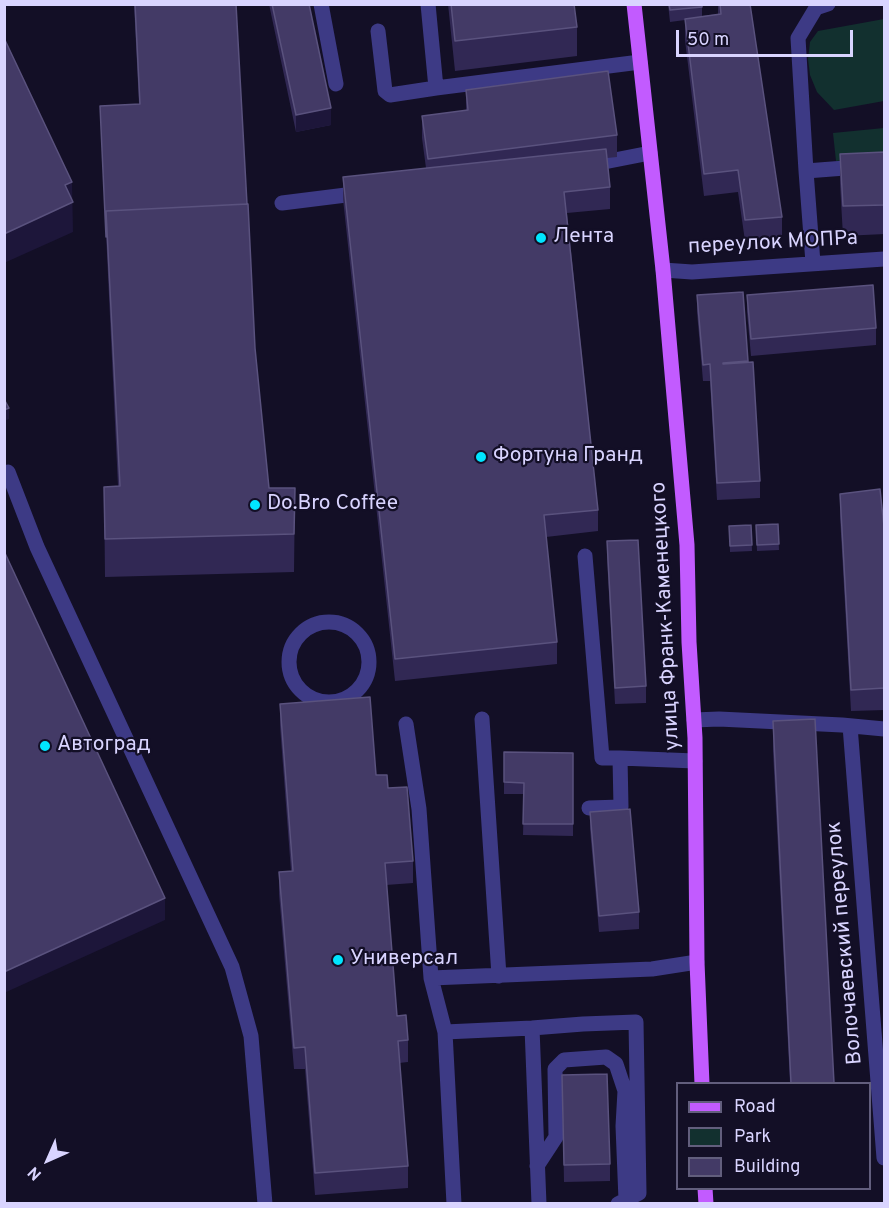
<!DOCTYPE html>
<meta charset="utf-8">
<style>
body{margin:0}
#map{position:relative;width:889px;height:1208px;overflow:hidden;background:#130f26;font-family:Overpass,sans-serif}
canvas{display:block}
.frame{position:absolute;inset:0;border:6px solid #d9d4ff;pointer-events:none}
.legend{position:absolute;left:676px;top:1082px;width:195px;height:108px;box-sizing:border-box;background:#130f26;border:2px solid #625e7d;margin:0;padding:8px 10px;list-style:none;font-size:18px;color:#d9d4ff}
.legend li{display:flex;align-items:center;gap:12px;height:30px}
.legend b{width:30px;border:2px solid #625e7d}
.north{position:absolute;left:18px;top:1130px;width:60px;height:60px;-webkit-text-stroke:4px #130f26;paint-order:stroke;rotate:225deg;font-size:16px;font-weight:700;line-height:24px;text-align:center;color:#d9d4ff}
.north::after{content:'';display:block;margin:auto;width:21px;height:27px;background:#d9d4ff;clip-path:polygon(50% 0,100% 100%,50% 72%,0 100%)}
.scale{position:absolute;left:676px;top:30px;width:177px;height:27px;box-sizing:border-box;border:3px solid #d9d4ff;border-top:0;padding-left:8px;font-size:18px;line-height:21px;white-space:nowrap;color:#d9d4ff;-webkit-text-stroke:4px #130f26;paint-order:stroke}
</style>
<div id="map">
<canvas width="889" height="1208"></canvas>
<div class="frame"></div>
<ul class="legend">
<li><b style="height:8px;background:#c25bff"></b>Road</li>
<li><b style="height:16px;background:#12302f"></b>Park</li>
<li><b style="height:16px;background:#433a66"></b>Building</li>
</ul>
<div class="north">N</div>
<div class="scale">50 m</div>
</div>
<script>
const c = document.querySelector('canvas').getContext('2d');
c.lineJoin = 'round';
function fill(path, color) {
  c.fillStyle = color;
  c.fill(path, 'evenodd');
}
function poly(rows) {
  const path = new Path2D();
  for (const r of rows) {
    if (r.length === 3) {
      path.moveTo(r[0] + r[2], r[1]);
      path.arc(r[0], r[1], r[2], 0, 2 * Math.PI);
      continue;
    }
    path.moveTo(r[0], r[1]);
    for (let i = 2; i < r.length; i += 2) path.lineTo(r[i], r[i + 1]);
  }
  return path;
}
function stroke(path, color, width, dash) {
  c.strokeStyle = color;
  c.lineWidth = width;
  c.lineCap = dash ? 'butt' : 'round';
  c.setLineDash(dash || []);
  c.stroke(path);
}
function write(font, color, halo, rows, align = 'center') {
  c.font = font + ' Overpass,sans-serif';
  c.lineWidth = 4.5;
  c.setLineDash([]);
  c.textBaseline = 'middle';
  c.strokeStyle = halo;
  c.fillStyle = color;
  for (const [text, x, y, turn = 0] of rows) {
    c.save();
    c.translate(x, y);
    c.rotate((+turn || 0) * Math.PI / 180);
    c.textAlign = isNaN(turn) ? turn : align;
    if (halo) c.strokeText(text, 0, 0);
    c.fillText(text, 0, 0);
    c.restore();
  }
}
const green = poly([
 [884,19,884,101,834,110,817,92,810,75,808,59,810,42,818,31],
 [884,128,884,156,836,161,833,133]
]);
const minor = poly([
 [321,4,336,84],
 [428,4,436,88,640,62],
 [378,31,385,91,390,95,436,88],
 [589,165,650,153],
 [806,171,798,38,816,8,828,4],
 [282,203,362,193],
 [813,263,806,171,884,165],
 [663,270,692,272,884,259],
 [8,472,37,547,232,967,251,1036,265,1204],
 [585,556,602,758,620,758],
 [329,662,40],
 [482,719,499,976],
 [694,720,719,719,842,725,884,729],
 [406,724,419,809,431,978,445,1032,454,1204],
 [850,726,884,1158],
 [589,808,621,807,620,758,695,761],
 [431,978,652,969,697,962],
 [532,1028,539,1204],
 [445,1032,532,1028,583,1024,636,1022,639,1193,618,1204],
 [537,1166,556,1137,555,1069,564,1060,606,1057,616,1064,625,1091,623,1126,626,1200]
]);
const major = poly([
 [634,4,663,270,687,545,689,642,695,738,697,962,702,1084],
 [705,1188,706,1204]
]);
const wall = poly([
 [134,4,236,4,255,348,269,488,295,488,294,572,105,577,104,487,118,486,100,106,139,104],
 [269,4,309,4,331,125,296,132],
 [448,4,574,4,577,27,577,56,455,71],
 [668,4,702,4,702,16,718,14,718,4,750,4,782,217,782,238,745,241,738,192,704,196,685,40,685,20,670,22],
 [466,90,617,135,617,157,607,158,610,187,610,209,567,213,598,510,598,531,546,537,557,642,557,664,395,681,343,199,343,177,426,168,422,138,422,116,466,111],
 [885,152,885,234,843,236,840,184,840,154],
 [743,292,748,363,760,481,760,498,717,500,710,381,703,381,697,312,697,295],
 [747,295,876,328,876,345,751,356,747,312],
 [840,494,885,536,885,710,851,711,840,516],
 [778,524,779,550,757,551,756,525],
 [751,525,752,551,730,552,729,526],
 [607,541,646,686,646,703,615,704,607,558],
 [280,704,376,775,388,788,413,861,413,883,386,885,397,1016,408,1040,408,1062,399,1063,408,1166,408,1188,315,1195,305,1069,294,1069,279,894,279,872,291,871,280,726],
 [773,721,834,1083,790,1083,773,751],
 [504,752,573,753,573,836,523,835,524,794,504,794],
 [590,812,639,912,639,929,599,932,590,829],
 [562,1075,610,1164,610,1181,564,1182]
]);
const shadedWall = poly([
 [331,108,331,125,296,132,296,115],
 [72,182,73,232,4,263,4,234,65,185],
 [9,408,9,419,4,421,4,410],
 [165,898,165,920,4,993,4,972]
]);
const building = poly([
 [135,4,236,4,247,204,106,211,106,237,100,106,140,104,135,4],
 [272,4,309,4,331,108,296,115,272,4],
 [451,4,574,4,577,27,455,41,451,4],
 [669,4,702,4,702,7,670,10,669,4],
 [720,4,750,4,782,217,745,220,738,170,704,174,685,19,721,14,720,4],
 [4,38,72,182,65,185,73,202,4,234,4,38],
 [608,71,617,135,428,159,422,116,468,110,466,90,608,71],
 [606,149,610,187,564,192,598,510,544,515,557,642,395,659,343,177,606,149],
 [885,152,885,205,843,206,840,154,885,152],
 [248,204,255,348,269,488,295,488,294,534,105,539,104,487,120,486,106,211,248,204],
 [873,285,876,328,751,339,747,295,873,285],
 [743,292,748,361,723,363,723,364,753,362,760,481,717,483,710,364,703,365,697,295,743,292],
 [4,399,9,408,4,410,4,399],
 [880,489,885,536,885,688,851,690,840,494,880,489],
 [778,524,779,544,757,545,756,525,778,524],
 [751,525,752,545,730,546,729,526,751,525],
 [638,540,646,686,615,688,607,541,638,540],
 [4,551,165,898,4,972,4,551],
 [370,697,376,775,387,775,388,788,407,787,413,861,385,863,397,1016,406,1015,408,1040,398,1041,408,1166,315,1173,305,1047,294,1048,279,872,293,871,280,704,370,697],
 [815,719,834,1083,791,1083,773,721,815,719],
 [504,752,573,753,573,824,523,824,524,783,504,782,504,752],
 [630,809,639,912,599,916,590,812,630,809],
 [607,1074,610,1164,564,1165,562,1075,607,1074]
]);
const markers = [
 [541,238,6,"#00e5ff"],
 [481,457,6,"#00e5ff"],
 [255,505,6,"#00e5ff"],
 [45,746,6,"#00e5ff"],
 [338,960,6,"#00e5ff"]
];
const poiNames = [
 ["Лента",553,238],
 ["Фортуна Гранд",493,457],
 ["Do.Bro Coffee",267,505],
 ["Автоград",57,746],
 ["Универсал",350,960]
];
const streetNames = [
 ["переулок МОПРа",773,244,-3],
 ["улица Франк-Каменецкого",667,616,-93],
 ["Волочаевский переулок",846,943,-95]
];
fill(green, '#12302f');
stroke(minor, '#3d3a85', 15);
stroke(major, '#c25bff', 15);
fill(wall, '#312854');
fill(shadedWall, '#1d163a');
fill(building, '#433a66');
stroke(building, '#5a527e', 1.5);
for (const [x, y, r, color] of markers) {
  const dot = new Path2D();
  dot.arc(x, y, r, 0, 2 * Math.PI);
  c.fillStyle = color;
  c.fill(dot);
  stroke(dot, '#130f26', 2);
}
write('21px', '#d9d4ff', '#130f26', poiNames, 'left');
write('21px', '#d9d4ff', '#130f26', streetNames);
</script>
